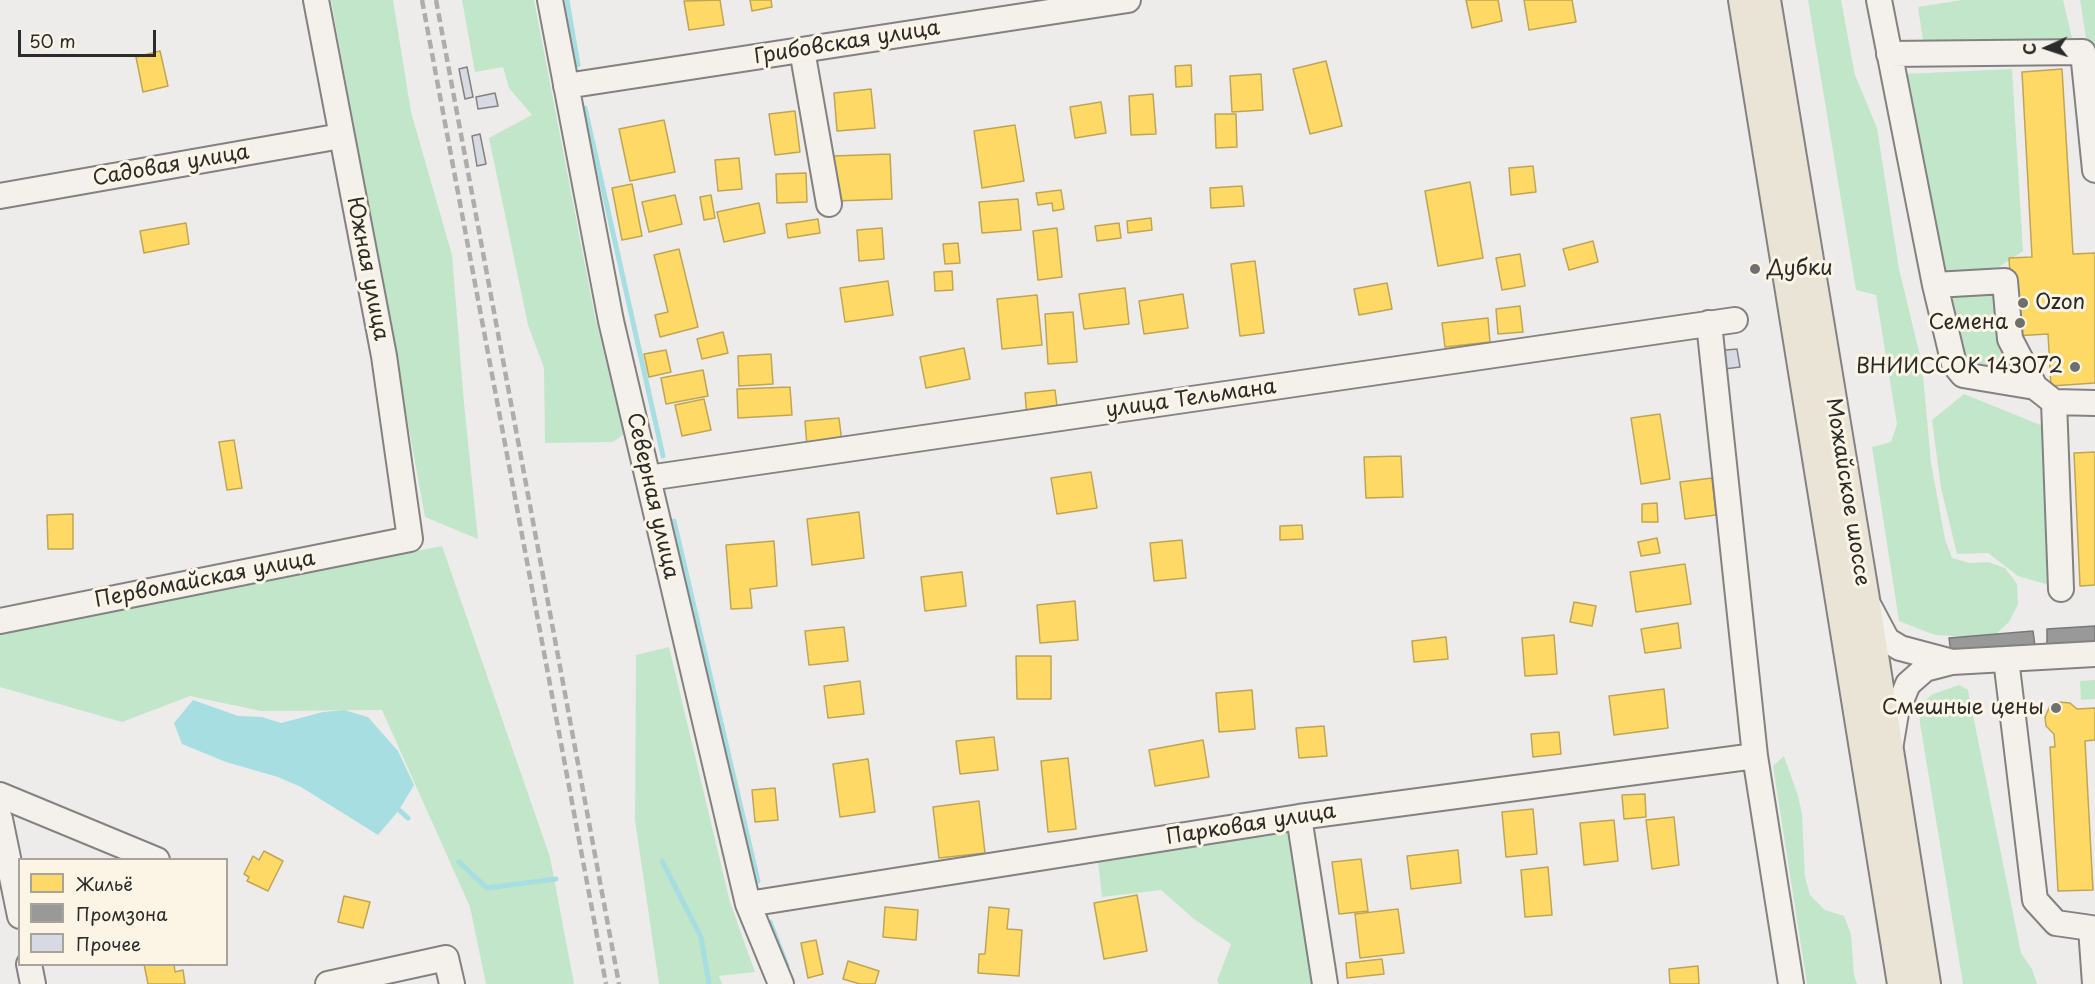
<!DOCTYPE html>
<meta charset="utf-8">
<style>
body{margin:0}
#map{position:relative;width:2095px;height:984px;overflow:hidden;background:#eeecea;font-family:"Playpen Sans",sans-serif}
canvas{display:block}
.legend{position:absolute;left:18px;top:858px;width:210px;height:108px;box-sizing:border-box;background:#fcf5e5;border:2px solid #a8a49b;margin:0;padding:8px 10px;list-style:none;font-size:18px;color:#2b2b2b}
.legend li{display:flex;align-items:center;gap:12px;height:30px}
.legend b{width:30px;border:2px solid #a8a49b}
.north{position:absolute;left:2017px;top:18px;width:60px;height:60px;-webkit-text-stroke:4px #fcf5e5;paint-order:stroke;rotate:267deg;font-size:16px;font-weight:700;line-height:24px;text-align:center;color:#2b2b2b}
.north::after{content:'';display:block;margin:auto;width:21px;height:27px;background:#2b2b2b;clip-path:polygon(50% 0,100% 100%,50% 72%,0 100%)}
.scale{position:absolute;left:18px;top:30px;width:138px;height:27px;box-sizing:border-box;border:3px solid #2b2b2b;border-top:0;padding-left:8px;font-size:18px;line-height:21px;white-space:nowrap;color:#2b2b2b;-webkit-text-stroke:4px #fcf5e5;paint-order:stroke}
</style>
<div id="map">
<canvas width="2095" height="984"></canvas>
<ul class="legend">
<li><b style="height:16px;background:#ffd966"></b>Жильё</li>
<li><b style="height:16px;background:#999"></b>Промзона</li>
<li><b style="height:16px;background:#d8dae3"></b>Прочее</li>
</ul>
<div class="north">С</div>
<div class="scale">50 m</div>
</div>
<script>
const c = document.querySelector('canvas').getContext('2d');
c.lineJoin = 'round';
function fill(path, color) {
  c.fillStyle = color;
  c.fill(path, 'evenodd');
}
function poly(rows) {
  const path = new Path2D();
  for (const r of rows) {
    path.moveTo(r[0], r[1]);
    for (let i = 2; i < r.length; i += 2) path.lineTo(r[i], r[i + 1]);
  }
  return path;
}
function stroke(path, color, width, dash) {
  c.strokeStyle = color;
  c.lineWidth = width;
  c.lineCap = dash ? 'butt' : 'round';
  c.setLineDash(dash || []);
  c.stroke(path);
}
function write(font, color, halo, rows, align = 'center') {
  c.font = font + ' "Playpen Sans",sans-serif';
  c.lineWidth = 6;
  c.setLineDash([]);
  c.textBaseline = 'middle';
  c.strokeStyle = halo;
  c.fillStyle = color;
  for (const [text, x, y, turn = 0] of rows) {
    c.save();
    c.translate(x, y);
    c.rotate((+turn || 0) * Math.PI / 180);
    c.textAlign = isNaN(turn) ? turn : align;
    if (halo) c.strokeText(text, 0, 0);
    c.fillText(text, 0, 0);
    c.restore();
  }
}
const green = poly([
 [331,0,393,0,411,112,452,255,464,403,478,539,425,517],
 [462,0,534,0,595,317,624,434,613,442,545,443,544,368,528,325,489,138,532,115,509,88,503,67,475,72],
 [1808,0,1841,0,1855,75,1877,128,1899,269,1922,364,1931,463,1945,539,1952,558,1970,563,1988,562,2005,568,2017,584,2018,604,2009,622,1995,635,1975,637,1935,635,1899,621,1872,447,1891,442,1897,424,1876,295,1856,290],
 [1962,0,2063,0,2072,38,1924,47,1918,7],
 [2080,0,2095,0,2095,63,2090,63],
 [2012,69,2023,251,1993,271,2019,371,1963,361,1903,74],
 [1964,394,2043,426,2049,585,2018,576,1988,553,1957,554,1941,488,1932,420],
 [442,546,550,857,574,984,486,984,470,907,382,710,261,711,190,696,122,722,0,687,0,632],
 [669,647,730,902,755,972,719,976,722,984,659,984,635,820,636,655],
 [2095,680,2095,699,2081,700,2080,681],
 [1959,685,1968,690,2021,953,2032,969,2037,984,1963,984,1920,723,1919,705,1933,694],
 [1784,756,1798,796,1802,814,1805,877,1810,895,1825,910,1844,916,1851,934,1854,975,1857,984,1807,984,1773,766],
 [1293,819,1317,984,1219,984,1217,981,1231,944,1194,919,1161,890,1102,897,1097,852]
]);
const water = poly([
 [193,700,238,716,262,717,281,723,323,712,344,710,368,717,398,751,414,785,399,810,378,835,301,787,278,777,226,762,182,744,174,723]
]);
const homes = poly([
 [720,0,724,25,689,30,684,1,720,0],
 [750,0,771,0,772,7,752,11,750,0],
 [1466,0,1498,0,1502,21,1472,28,1466,0],
 [1524,0,1572,0,1576,22,1529,30,1524,0],
 [160,51,168,86,143,92,136,57,160,51],
 [1326,61,1342,126,1310,134,1293,69,1326,61],
 [1191,65,1192,86,1176,87,1175,66,1191,65],
 [2062,69,2073,254,2095,253,2095,383,2051,386,2048,334,2014,336,2009,258,2032,257,2022,72,2062,69],
 [1261,74,1263,110,1232,112,1230,76,1261,74],
 [871,89,875,128,837,131,834,93,871,89],
 [1153,94,1156,134,1131,135,1129,96,1153,94],
 [1101,102,1106,133,1075,138,1070,107,1101,102],
 [795,111,800,152,775,155,769,114,795,111],
 [1215,114,1236,114,1237,147,1216,148,1215,114],
 [664,120,675,172,630,181,619,129,664,120],
 [1015,125,1024,181,982,188,974,131,1015,125],
 [890,154,892,199,835,201,833,156,890,154],
 [739,158,742,189,718,191,715,160,739,158],
 [1533,166,1536,192,1511,195,1509,168,1533,166],
 [806,173,807,202,777,203,776,174,806,173],
 [1470,182,1483,258,1438,266,1425,191,1470,182],
 [632,184,642,236,622,240,612,188,632,184],
 [1242,186,1244,206,1211,208,1210,188,1242,186],
 [1061,190,1064,209,1053,211,1052,203,1038,205,1036,193,1061,190],
 [675,195,682,224,649,232,642,202,675,195],
 [711,195,715,218,704,220,700,197,711,195],
 [1018,199,1021,230,982,233,979,202,1018,199],
 [759,203,765,233,724,242,717,212,759,203],
 [1151,218,1152,230,1128,233,1127,221,1151,218],
 [818,219,820,233,788,238,786,224,818,219],
 [186,223,189,244,144,253,140,231,186,223],
 [1119,223,1121,238,1097,241,1095,226,1119,223],
 [882,228,884,259,859,261,857,230,882,228],
 [1057,228,1062,277,1038,280,1033,231,1057,228],
 [1593,241,1598,262,1569,270,1563,249,1593,241],
 [958,243,960,263,945,264,943,244,958,243],
 [679,249,698,327,660,337,655,315,668,312,654,255,679,249],
 [1520,254,1525,286,1502,290,1496,258,1520,254],
 [1255,261,1264,333,1240,336,1231,264,1255,261],
 [952,271,953,290,935,291,934,272,952,271],
 [888,281,893,315,845,322,840,288,888,281],
 [1387,283,1392,309,1359,315,1354,289,1387,283],
 [1125,288,1129,324,1084,329,1079,294,1125,288],
 [1183,294,1188,328,1144,334,1139,301,1183,294],
 [1037,295,1042,345,1002,349,997,299,1037,295],
 [1520,306,1523,332,1498,334,1496,309,1520,306],
 [1073,312,1077,362,1048,364,1045,314,1073,312],
 [1488,318,1490,342,1445,347,1442,323,1488,318],
 [723,332,728,353,702,359,697,339,723,332],
 [964,348,970,379,926,388,920,357,964,348],
 [666,350,671,372,649,377,644,354,666,350],
 [771,354,773,384,739,386,738,356,771,354],
 [703,370,708,396,666,404,661,378,703,370],
 [790,387,792,415,738,418,737,389,790,387],
 [1055,390,1058,414,1027,417,1025,393,1055,390],
 [704,399,711,430,682,436,675,405,704,399],
 [1660,414,1670,479,1641,484,1631,418,1660,414],
 [839,418,842,443,807,446,805,421,839,418],
 [234,440,242,488,227,490,219,442,234,440],
 [2095,452,2095,585,2080,586,2074,453,2095,452],
 [1401,456,1403,497,1366,498,1364,457,1401,456],
 [1091,472,1097,508,1057,514,1051,478,1091,472],
 [1712,478,1716,515,1685,519,1680,482,1712,478],
 [1657,503,1658,522,1642,522,1642,504,1657,503],
 [859,512,864,558,812,565,807,519,859,512],
 [73,514,73,549,48,549,47,515,73,514],
 [1302,525,1303,539,1280,540,1280,526,1302,525],
 [1657,538,1660,553,1641,556,1638,542,1657,538],
 [1182,540,1186,578,1154,581,1150,543,1182,540],
 [774,541,777,586,750,589,752,608,731,609,726,545,774,541],
 [1685,564,1691,604,1636,612,1630,572,1685,564],
 [962,572,966,606,925,611,921,577,962,572],
 [1075,601,1078,640,1040,643,1037,605,1075,601],
 [1574,602,1596,606,1592,626,1570,622,1574,602],
 [1678,623,1681,648,1645,653,1641,629,1678,623],
 [844,627,848,661,809,665,805,631,844,627],
 [1554,635,1557,674,1525,676,1522,638,1554,635],
 [1446,637,1448,659,1414,662,1412,641,1446,637],
 [1016,656,1051,656,1051,699,1017,699,1016,656],
 [860,681,864,714,828,718,824,686,860,681],
 [1664,689,1668,728,1614,735,1609,696,1664,689],
 [1252,690,1255,729,1219,732,1216,693,1252,690],
 [2059,702,2070,703,2077,709,2095,708,2095,740,2085,741,2093,890,2058,891,2050,747,2055,747,2054,734,2046,726,2045,717,2050,706,2059,702],
 [1324,726,1327,756,1299,758,1296,728,1324,726],
 [1559,732,1561,754,1533,757,1531,734,1559,732],
 [994,737,998,770,960,774,956,741,994,737],
 [1203,740,1209,777,1155,786,1149,750,1203,740],
 [1068,758,1076,829,1048,832,1041,761,1068,758],
 [868,759,875,812,840,817,833,764,868,759],
 [775,788,778,820,755,822,752,790,775,788],
 [1645,794,1646,817,1624,819,1622,795,1645,794],
 [979,801,985,853,939,858,933,807,979,801],
 [1533,809,1537,854,1506,857,1502,812,1533,809],
 [1674,817,1679,865,1652,869,1646,820,1674,817],
 [1614,820,1618,861,1584,865,1580,823,1614,820],
 [1458,850,1461,883,1411,889,1407,856,1458,850],
 [264,851,283,861,268,891,247,881,249,877,244,874,253,856,259,860,264,851],
 [1361,859,1368,911,1339,914,1332,862,1361,859],
 [1548,867,1552,915,1525,917,1521,870,1548,867],
 [1137,895,1147,951,1104,959,1094,903,1137,895],
 [344,896,370,902,363,928,338,922,344,896],
 [885,907,918,910,916,940,883,937,885,907],
 [989,907,1009,909,1007,929,1022,930,1019,976,978,973,979,954,985,954,989,907],
 [1398,909,1404,953,1360,958,1355,914,1398,909],
 [816,940,823,974,808,978,801,943,816,940],
 [1382,959,1384,974,1347,978,1346,963,1382,959],
 [848,961,879,971,875,984,860,984,843,979,848,961],
 [144,964,174,964,175,972,183,970,185,984,148,984,144,964],
 [1698,966,1699,984,1670,984,1669,969,1698,966]
]);
const industry = poly([
 [2095,626,2095,643,2047,645,2047,629,2095,626],
 [2033,631,2035,646,1951,653,1949,638,2033,631]
]);
const stream = poly([
 [567,0,578,65],
 [585,108,663,456],
 [674,521,758,881],
 [399,810,408,818],
 [662,861,701,937,709,984],
 [459,862,487,888,556,879],
 [770,922,787,966]
]);
const building = poly([
 [467,67,473,97,465,99,459,69,467,67],
 [495,93,498,106,478,109,476,97,495,93],
 [480,134,486,164,477,166,472,136,480,134],
 [1737,349,1740,367,1717,370,1715,351,1737,349]
]);
const minor = poly([
 [550,0,611,321,748,904,781,984],
 [1879,0,1935,285,1954,364,1963,375,2035,387,2054,402,2095,403],
 [802,50,829,204],
 [1889,54,2083,52,2095,170],
 [566,86,1128,0],
 [0,196,341,136],
 [1935,285,2005,281,2010,339,2035,387],
 [1709,323,1755,756,1791,984],
 [2054,402,2061,589],
 [648,478,1735,320],
 [1870,608,1887,640,1900,648,1949,661],
 [0,621,410,539,384,356,316,0],
 [2006,659,2035,900,2056,923,2091,928,2095,984],
 [1891,743,1896,713,1908,684,1925,669,1952,662,2095,654],
 [0,795,157,860],
 [1299,817,1325,984],
 [0,819,20,916],
 [748,904,1299,817,1755,756],
 [29,964,33,984],
 [328,984,446,958,452,984]
]);
const major = poly([
 [1744,0,1903,984],
 [1765,0,1863,593,1925,984]
]);
const rail = poly([
 [422,0,606,984],
 [436,0,619,984]
]);
const markers = [
 [1755,269,6,"#6f6f6e"],
 [2023,303,6,"#6f6f6e"],
 [2020,323,6,"#6f6f6e"],
 [2075,367,6,"#6f6f6e"],
 [2056,708,6,"#6f6f6e"]
];
const streetNames = [
 ["Грибовская улица",847,43,-9],
 ["Садовая улица",171,166,-10],
 ["Южная улица",367,269,79],
 ["улица Тельмана",1191,399,-8],
 ["Можайское шоссе",1847,492,81],
 ["Северная улица",652,496,77],
 ["Первомайская улица",205,580,-11],
 ["Парковая улица",1251,825,-9]
];
const poiNames = [
 ["Дубки",1767,269,"left"],
 ["Ozon",2035,303,"left"],
 ["Семена",2008,323],
 ["ВНИИССОК 143072",2063,367],
 ["Смешные цены",2044,708]
];
fill(green, '#c2e6c9');
fill(water, '#a6dee2');
fill(homes, '#ffd966');
stroke(homes, '#bfa554', 1.5);
fill(industry, '#999');
stroke(industry, '#787878', 1.5);
stroke(stream, '#a6dee2', 5);
fill(building, '#d8dae3');
stroke(building, '#838281', 1.5);
stroke(minor, '#838281', 28);
stroke(major, '#838281', 34);
stroke(minor, '#f4f1ec', 24);
stroke(major, '#e9e4d5', 30);
stroke(rail, '#afadaa', 4.5, [9, 4.5]);
for (const [x, y, r, color] of markers) {
  const dot = new Path2D();
  dot.arc(x, y, r, 0, 2 * Math.PI);
  c.fillStyle = color;
  c.fill(dot);
  stroke(dot, '#fcf5e5', 2);
}
write('21px', '#2b2b2b', '#fcf5e5', streetNames);
write('21px', '#2b2b2b', '#fcf5e5', poiNames, 'right');
</script>
